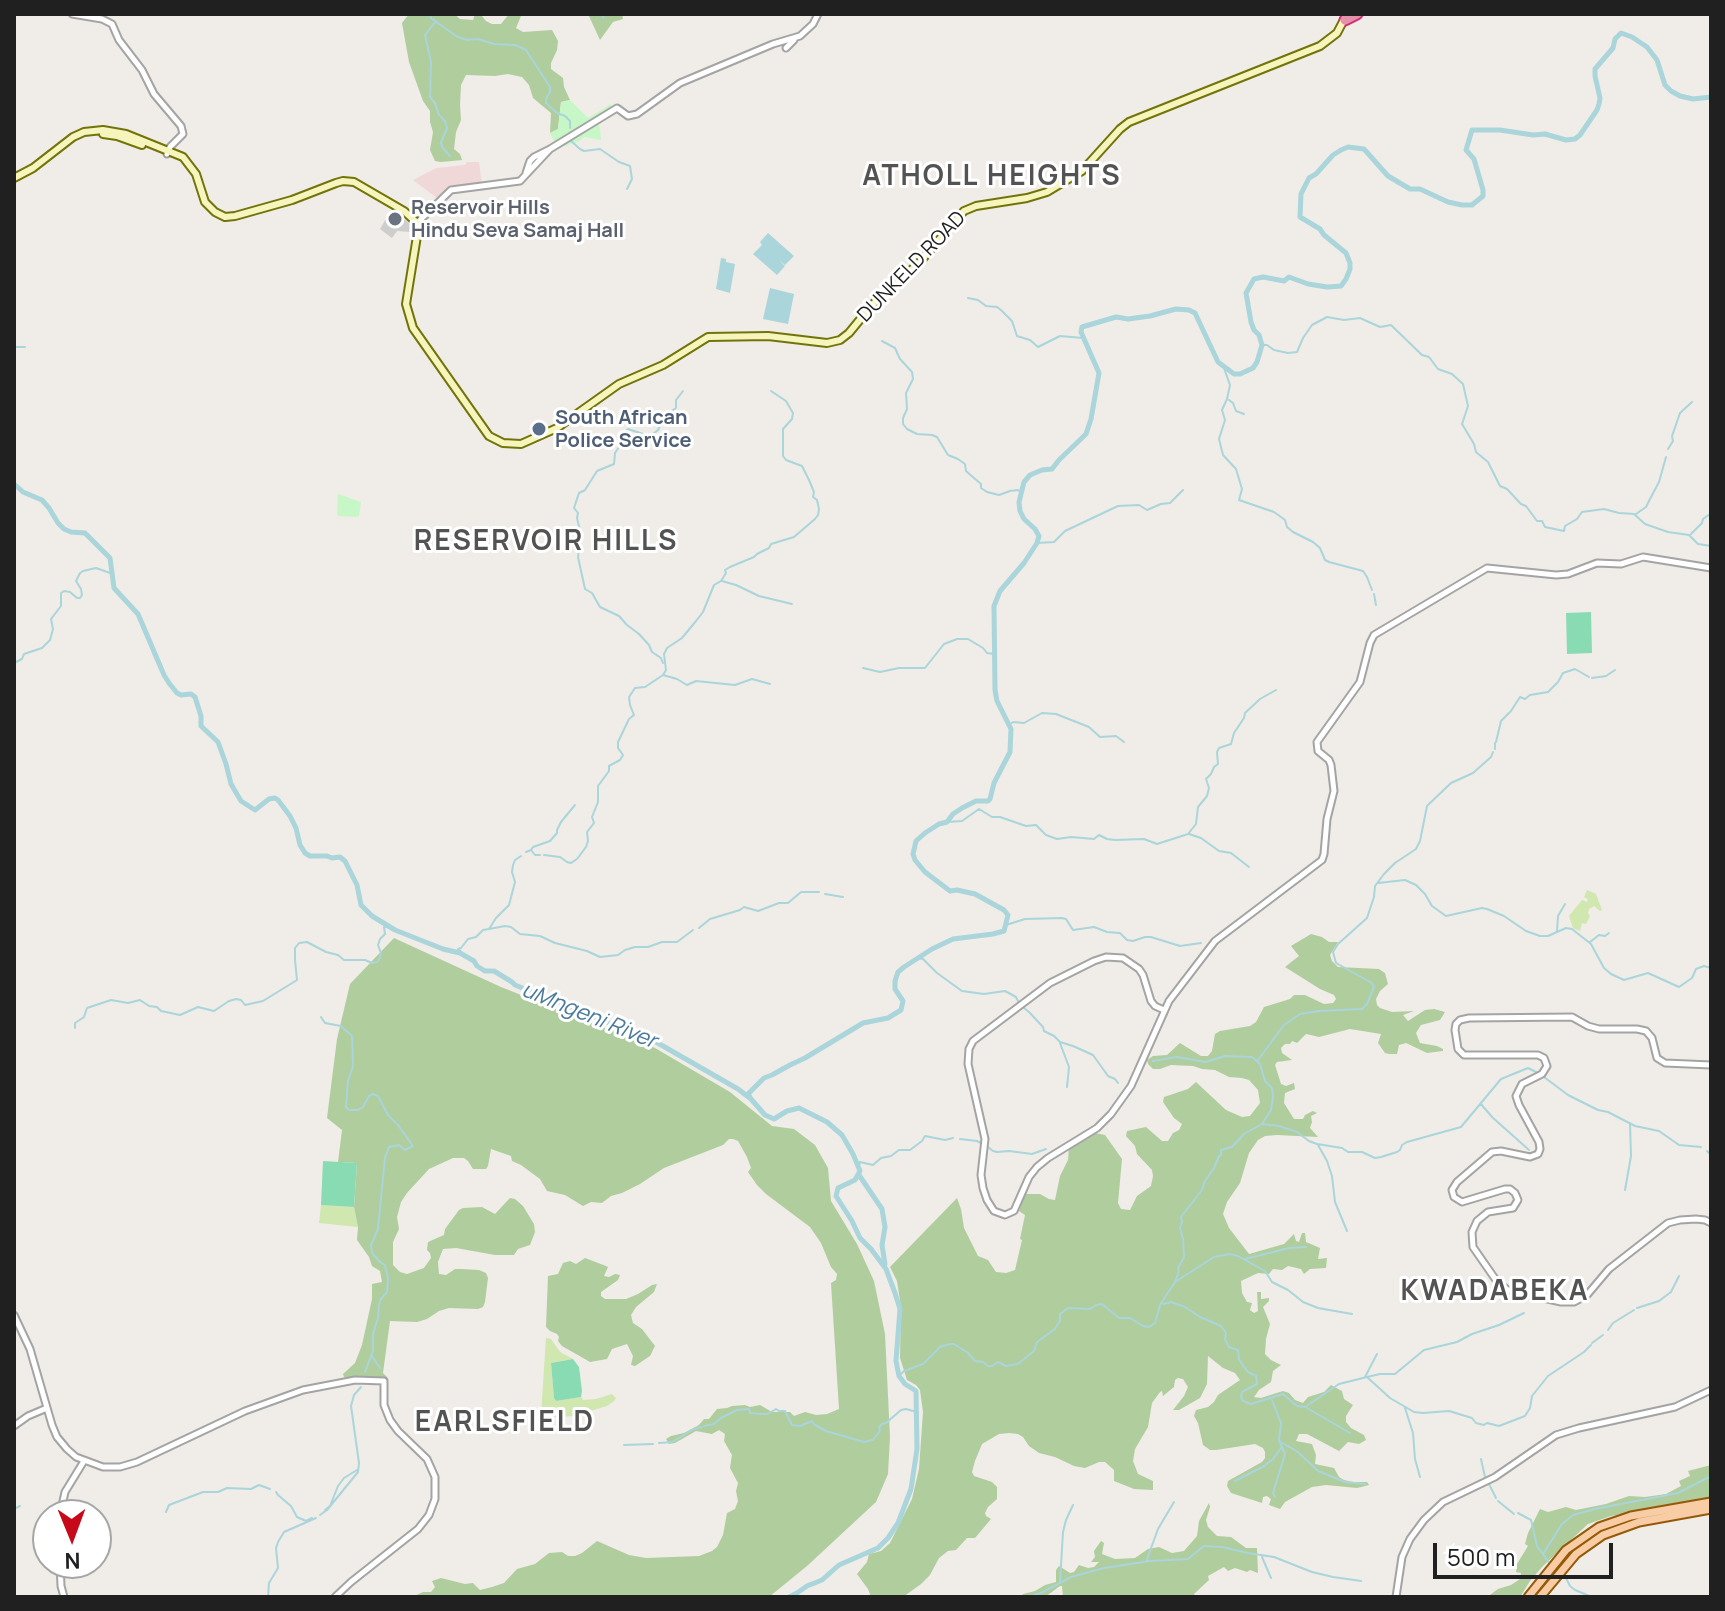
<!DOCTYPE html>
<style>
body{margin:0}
#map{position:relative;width:1725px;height:1611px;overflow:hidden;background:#f0ece7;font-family:Manrope,sans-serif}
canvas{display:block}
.frame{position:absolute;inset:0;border:16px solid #202020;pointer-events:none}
.north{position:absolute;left:32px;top:1499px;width:80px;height:80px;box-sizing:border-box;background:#fff;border:2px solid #a6a6a6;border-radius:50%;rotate:179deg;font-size:22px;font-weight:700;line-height:32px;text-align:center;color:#202020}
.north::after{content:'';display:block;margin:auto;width:28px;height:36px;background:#c7091a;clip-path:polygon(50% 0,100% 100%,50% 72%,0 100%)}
.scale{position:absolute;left:1433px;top:1543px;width:180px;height:36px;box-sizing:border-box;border:4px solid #202020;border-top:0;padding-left:10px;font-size:24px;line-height:28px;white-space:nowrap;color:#202020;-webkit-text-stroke:6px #fff;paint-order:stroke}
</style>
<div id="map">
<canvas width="1725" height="1611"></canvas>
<div class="frame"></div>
<div class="north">N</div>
<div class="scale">500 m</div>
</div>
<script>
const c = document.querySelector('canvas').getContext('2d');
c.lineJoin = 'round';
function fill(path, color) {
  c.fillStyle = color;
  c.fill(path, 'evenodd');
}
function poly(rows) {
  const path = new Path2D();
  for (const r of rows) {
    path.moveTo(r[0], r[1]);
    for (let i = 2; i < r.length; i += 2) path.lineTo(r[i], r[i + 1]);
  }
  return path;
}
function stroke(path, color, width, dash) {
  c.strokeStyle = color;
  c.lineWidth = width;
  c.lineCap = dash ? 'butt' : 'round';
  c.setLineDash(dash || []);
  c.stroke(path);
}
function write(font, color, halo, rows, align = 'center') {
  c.font = font + ' Manrope,sans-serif';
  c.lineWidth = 6;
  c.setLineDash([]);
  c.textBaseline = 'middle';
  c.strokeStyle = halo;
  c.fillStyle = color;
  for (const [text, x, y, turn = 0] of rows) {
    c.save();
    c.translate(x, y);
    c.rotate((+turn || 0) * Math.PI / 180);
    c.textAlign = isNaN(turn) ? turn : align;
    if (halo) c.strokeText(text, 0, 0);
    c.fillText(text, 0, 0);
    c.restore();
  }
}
const commercial = poly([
 [467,162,479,162,482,185,451,188,440,198,437,198,413,180,436,168,465,165]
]);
const religious = poly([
 [395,211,411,225,410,232,397,231,392,238,380,229,390,212]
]);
const grass = poly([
 [1587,890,1596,894,1602,910,1600,911,1594,906,1589,909,1588,913,1590,916,1586,924,1582,923,1580,931,1573,928,1569,916,1582,900,1587,902,1588,899,1584,897],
 [321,1205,354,1207,358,1227,319,1223],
 [546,1338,551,1339,560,1352,573,1359,551,1363,554,1398,556,1401,581,1397,583,1400,596,1399,612,1394,616,1398,614,1401,607,1406,574,1416,555,1417,541,1415]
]);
const forest = poly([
 [409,14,454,14,460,19,473,20,475,14,480,14,486,21,492,24,501,24,509,14,520,14,521,16,516,28,523,32,552,30,558,41,557,50,551,63,551,69,563,78,564,87,570,100,561,102,558,129,550,133,551,113,533,98,529,85,522,77,508,74,495,76,466,75,461,85,460,105,461,120,456,132,454,149,460,154,462,160,441,162,435,161,430,150,433,132,430,122,430,111,423,101,409,62,402,23],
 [588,14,622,14,623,19,613,22,600,40],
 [1311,934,1322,937,1329,942,1338,942,1330,955,1332,961,1338,967,1379,969,1385,973,1388,984,1380,991,1376,999,1377,1005,1380,1008,1392,1012,1414,1011,1403,1015,1408,1021,1425,1010,1434,1009,1445,1012,1440,1020,1421,1025,1416,1033,1420,1043,1437,1046,1443,1049,1443,1051,1427,1053,1406,1043,1399,1045,1397,1054,1389,1054,1385,1053,1378,1043,1381,1034,1350,1029,1319,1037,1306,1034,1297,1043,1292,1041,1290,1044,1285,1044,1281,1048,1282,1053,1292,1060,1277,1062,1275,1065,1281,1084,1286,1086,1294,1083,1295,1089,1285,1093,1284,1103,1294,1119,1303,1119,1305,1115,1313,1111,1317,1113,1311,1116,1312,1122,1310,1128,1318,1137,1277,1135,1265,1136,1258,1140,1249,1153,1240,1183,1227,1202,1223,1214,1229,1228,1249,1254,1284,1244,1294,1234,1296,1241,1299,1242,1302,1233,1305,1233,1306,1242,1320,1248,1318,1259,1327,1258,1326,1268,1310,1269,1304,1274,1301,1269,1288,1266,1282,1270,1273,1269,1269,1274,1258,1273,1241,1281,1242,1293,1247,1302,1252,1303,1250,1310,1254,1313,1258,1311,1257,1292,1261,1292,1261,1299,1269,1298,1269,1301,1263,1307,1270,1324,1266,1339,1265,1354,1271,1360,1281,1365,1273,1371,1271,1382,1259,1390,1254,1397,1261,1398,1283,1391,1289,1393,1295,1400,1303,1403,1308,1397,1324,1392,1331,1385,1342,1391,1344,1399,1353,1405,1346,1416,1346,1422,1351,1428,1364,1435,1366,1440,1359,1444,1348,1442,1339,1451,1307,1434,1299,1434,1296,1441,1312,1444,1316,1455,1315,1464,1334,1468,1339,1477,1344,1480,1353,1482,1367,1482,1369,1485,1357,1488,1326,1485,1312,1487,1285,1502,1280,1509,1269,1505,1271,1499,1267,1496,1263,1497,1262,1503,1231,1493,1227,1486,1228,1481,1262,1462,1265,1458,1265,1452,1263,1448,1255,1444,1216,1450,1210,1450,1203,1445,1198,1423,1194,1416,1196,1410,1208,1407,1214,1402,1218,1395,1240,1380,1235,1373,1223,1368,1208,1356,1207,1384,1200,1398,1179,1410,1173,1410,1184,1396,1188,1387,1183,1379,1178,1378,1175,1380,1174,1387,1163,1396,1162,1391,1160,1392,1152,1403,1148,1427,1135,1449,1133,1461,1138,1474,1153,1481,1153,1490,1134,1489,1114,1481,1114,1470,1105,1462,1099,1462,1085,1468,1074,1466,1055,1457,1039,1453,1029,1446,1023,1437,1018,1434,1009,1433,999,1434,982,1444,975,1461,972,1472,974,1476,992,1482,997,1487,997,1499,988,1507,985,1513,986,1516,991,1519,975,1538,967,1538,956,1550,948,1551,939,1558,930,1575,921,1584,903,1597,871,1597,868,1589,857,1574,867,1562,869,1554,881,1551,890,1543,912,1499,919,1469,923,1412,920,1390,916,1385,907,1380,900,1358,901,1307,897,1281,890,1267,957,1198,961,1209,964,1228,978,1256,988,1260,996,1272,1006,1273,1015,1270,1022,1240,1020,1239,1025,1215,1019,1211,1025,1194,1040,1194,1049,1199,1055,1200,1060,1176,1068,1160,1069,1148,1095,1133,1105,1135,1122,1159,1118,1203,1121,1209,1130,1210,1137,1196,1151,1186,1153,1176,1152,1170,1137,1154,1135,1146,1126,1136,1127,1131,1146,1127,1162,1141,1168,1141,1173,1133,1179,1130,1182,1124,1174,1118,1163,1102,1164,1097,1188,1089,1196,1082,1226,1110,1242,1117,1250,1116,1260,1103,1258,1090,1249,1080,1242,1078,1229,1077,1215,1070,1202,1069,1193,1066,1171,1065,1160,1069,1153,1069,1148,1064,1147,1060,1153,1056,1167,1055,1180,1043,1201,1056,1208,1056,1212,1051,1215,1034,1220,1031,1250,1026,1256,1022,1264,1007,1290,999,1294,995,1305,995,1324,1004,1333,1003,1336,999,1334,995,1320,989,1285,967,1299,956,1291,946],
 [394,938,501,987,655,1048,730,1092,772,1126,794,1129,815,1145,828,1168,831,1201,857,1244,874,1281,885,1334,890,1437,888,1474,876,1502,807,1566,769,1597,412,1597,423,1592,431,1592,435,1587,432,1581,441,1578,465,1584,473,1583,480,1590,492,1587,504,1583,517,1569,535,1564,549,1553,562,1552,568,1556,575,1556,582,1553,597,1541,629,1555,646,1558,699,1556,712,1551,717,1547,723,1535,727,1513,735,1509,738,1501,736,1491,738,1483,730,1468,732,1455,724,1441,725,1434,719,1430,712,1434,696,1431,675,1443,669,1444,666,1439,671,1436,684,1433,699,1425,704,1419,709,1419,717,1409,727,1408,732,1406,745,1405,750,1407,760,1405,772,1412,790,1412,794,1416,805,1412,816,1415,827,1414,839,1409,831,1283,836,1280,837,1274,831,1267,821,1243,810,1227,766,1194,757,1185,748,1172,751,1168,747,1157,738,1141,733,1139,729,1139,723,1145,664,1168,640,1184,622,1193,611,1196,602,1203,591,1202,583,1206,565,1195,547,1191,540,1179,521,1165,512,1161,511,1156,491,1149,488,1166,486,1169,473,1169,468,1161,464,1158,453,1158,429,1169,407,1193,401,1202,397,1217,399,1229,393,1242,393,1265,400,1272,407,1274,424,1268,431,1258,430,1253,427,1250,428,1242,444,1235,445,1229,459,1210,463,1208,482,1207,495,1214,510,1198,515,1199,523,1206,534,1224,535,1232,530,1245,518,1249,514,1255,495,1255,456,1248,443,1249,438,1262,439,1274,446,1275,455,1269,461,1269,479,1270,486,1273,488,1278,485,1302,483,1307,478,1309,449,1308,439,1311,427,1319,417,1322,390,1321,383,1373,387,1377,386,1387,379,1377,344,1377,343,1374,355,1363,362,1345,372,1299,372,1284,382,1282,380,1271,372,1266,369,1257,357,1240,358,1227,354,1207,357,1163,338,1162,342,1130,327,1118,337,1039,350,984],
 [585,1258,606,1266,608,1267,604,1276,609,1277,615,1274,620,1275,618,1280,601,1292,601,1296,605,1299,626,1299,638,1294,652,1285,657,1284,654,1292,636,1307,631,1315,633,1323,642,1329,655,1346,650,1356,635,1366,631,1365,633,1356,627,1344,612,1349,607,1359,590,1362,562,1346,558,1341,559,1337,557,1334,550,1331,546,1327,548,1276,558,1274,563,1263,570,1261,576,1264],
 [1711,1465,1711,1498,1611,1516,1588,1524,1542,1567,1530,1581,1520,1597,1487,1597,1498,1589,1511,1585,1520,1579,1521,1573,1516,1572,1517,1564,1528,1546,1525,1544,1528,1533,1540,1509,1548,1512,1566,1507,1576,1510,1606,1504,1629,1496,1645,1497,1666,1494,1681,1486,1679,1481,1690,1476,1688,1471],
 [1209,1503,1210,1507,1206,1520,1208,1527,1217,1536,1231,1537,1246,1548,1257,1548,1258,1573,1250,1570,1247,1572,1235,1568,1228,1571,1224,1567,1208,1576,1209,1580,1194,1594,1195,1597,1063,1597,1062,1586,1060,1586,1045,1597,1020,1597,1023,1594,1035,1591,1045,1585,1056,1582,1056,1570,1059,1566,1070,1573,1074,1572,1079,1565,1088,1568,1094,1567,1099,1562,1091,1562,1095,1557,1094,1551,1101,1541,1104,1543,1102,1554,1115,1559,1135,1558,1148,1549,1159,1547,1172,1553,1184,1551,1197,1536,1199,1521]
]);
const park = poly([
 [570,100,588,118,611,104,611,110,596,119,600,128,601,140,584,137,580,141,559,148,555,143,550,133,558,129,561,102],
 [338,494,361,502,359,516,356,517,339,516,337,514]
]);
const pitch = poly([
 [1591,612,1592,653,1567,654,1566,613],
 [323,1161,357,1163,354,1207,321,1205],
 [573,1359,579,1367,582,1391,581,1397,556,1401,554,1398,551,1363]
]);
const water = poly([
 [768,233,794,256,785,265,779,260,785,266,777,275,753,254,762,245,760,242],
 [721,258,726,259,726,262,735,264,730,293,716,289],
 [770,288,794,294,788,324,763,319]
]);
const stream = poly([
 [430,14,431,18,456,36,467,40,478,39,494,44,515,45,526,50,550,87,550,92,546,99,546,103,557,113,565,116,570,121,570,128],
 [603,18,604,14],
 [436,21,425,35,431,62,430,97,435,103,439,115,445,121,447,128,441,142,442,147,450,156],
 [570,140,580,149,584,151,600,149,619,162,630,166,632,179,627,189],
 [968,298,978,300,986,306,997,307,1001,310,1012,321,1017,336,1030,340,1038,347,1060,336,1083,338],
 [882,341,895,348,900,359,912,372,913,379,906,393,907,409,903,418,903,424,907,429,917,434,932,435,937,437,948,455,958,459,965,464,966,471,981,484,981,488,987,492,999,495,1010,491,1018,490,1021,492],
 [1262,345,1267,345,1274,350,1288,353,1297,352,1303,338,1312,325,1327,317,1344,320,1360,318,1380,327,1391,325,1422,355,1429,357,1438,369,1452,374,1463,384,1468,406,1462,424,1474,444,1476,452,1488,462,1500,486,1507,489,1521,504,1526,506,1537,521,1542,521,1545,527,1564,531,1565,526,1577,519,1582,512,1604,509,1619,513,1634,514,1645,524,1668,532,1689,535,1698,544,1711,546],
 [14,347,25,347],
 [1224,368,1230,385,1227,399,1222,410,1225,420,1219,439,1223,455,1236,469,1242,489,1239,500,1274,512,1281,517,1285,520,1287,527,1293,532,1313,542,1320,548,1325,560,1329,562,1363,571,1367,577,1372,590],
 [1229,400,1233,403,1236,411,1244,414],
 [1668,449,1673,441,1672,436,1680,413,1692,402],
 [1636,514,1646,507,1650,499,1659,482,1666,457],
 [1691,534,1702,523,1703,519,1710,514,1711,508],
 [1037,543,1054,542,1065,531,1118,506,1139,505,1147,510,1161,504,1170,503,1183,490],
 [722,581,736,585,759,596,792,604],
 [1374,594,1376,605],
 [14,663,22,659,24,654,42,648,50,640,53,629,51,619,61,606,61,593,64,591,70,592,77,598,80,598,82,595,81,589,76,581,80,573,83,571,96,568,113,574],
 [663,663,661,658,652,652,649,645,639,634,627,625,619,616,600,607,592,593,585,589,578,557,581,535,577,518,578,513,574,508,579,493,585,490,597,471,614,464,615,453,623,441,626,431,628,429,643,434,653,434,658,430,664,416,676,408,676,400,683,391],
 [863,668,880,672,899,668,925,668,944,644,957,639,968,639,983,648,987,653,994,654],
 [663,675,677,679,687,685,696,681,735,685,752,679,770,684],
 [1592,678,1606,676,1615,670],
 [1010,724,1013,722,1024,723,1042,713,1056,714,1089,727,1100,737,1116,736,1124,742],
 [1496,742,1501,721,1511,711,1520,697,1525,699,1530,695,1548,692,1558,682,1563,673,1575,669,1589,677],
 [1495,749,1495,743],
 [947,822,962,821,979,809,992,817,1000,817,1026,826,1036,825,1046,835,1057,839,1071,837,1094,839,1099,835,1107,839,1115,840,1144,839,1157,844,1188,834,1196,824,1198,807,1207,796,1209,788,1206,779,1211,774,1214,767,1218,764,1217,752,1219,748,1231,744,1234,733,1244,718,1245,713,1260,699,1276,690],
 [1189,834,1201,838,1219,851,1231,853,1249,867],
 [531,850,533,847,550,841,557,833,557,830,561,822,575,805],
 [526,852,531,850,535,855,540,855],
 [544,855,560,857,567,862,571,863,577,859,586,847,588,841,587,832,594,823,592,817,598,802,598,786,609,771,609,766,620,760,623,755,618,748,618,742,629,719,634,715,630,705,629,697,635,688,645,687,663,675,666,670,664,654,667,648,682,638,696,621,703,612,714,585,721,581,726,573,725,570,730,567,754,557,757,554,769,548,771,544,794,537,815,519,818,515,819,509,817,500,813,497,814,492,809,480,802,466,786,460,783,456,783,429,792,419,793,413,786,401,771,391],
 [1378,883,1405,880,1416,885,1425,894,1432,906,1446,916,1482,908,1487,909,1504,916,1526,931,1540,936,1548,936,1566,928,1572,929,1591,944,1604,968,1611,974,1624,980,1648,973,1679,987,1692,978,1696,969,1704,966,1711,968],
 [825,894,843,897],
 [1006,925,1025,919,1062,918,1066,919,1073,930,1094,927,1107,932,1120,933,1127,940,1133,941,1145,937,1151,937,1180,946,1201,943],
 [699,928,710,919,740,910,744,907,758,911,779,903,788,903,801,892,819,892],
 [489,929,505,926,511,927,520,934,540,936,555,943,587,951,600,957,618,955,625,950,635,947,648,947,662,942,677,942,693,930],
 [1557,931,1558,916,1565,904],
 [1590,942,1599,935,1605,936,1609,933],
 [465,956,458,949,461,948,468,939,476,937,483,930,489,929,496,918,509,905,515,882,512,872,513,865,515,860,521,856],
 [917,958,923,959,937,973,962,991,984,994,1005,991,1016,997,1019,1003],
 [1023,1007,1030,1013,1043,1027,1044,1031,1054,1036,1060,1042,1073,1046,1093,1055,1108,1076,1115,1079,1118,1083],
 [321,1017,325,1023,341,1026,352,1036,353,1066,348,1081,346,1107,349,1110,358,1110,363,1107,369,1096,373,1094,378,1096,388,1115,398,1125,413,1146,405,1150,399,1145,389,1147,385,1158,378,1229,371,1245,372,1253,380,1262,385,1265,388,1279,387,1292,381,1299,379,1304,378,1318,373,1334,373,1351,365,1372],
 [75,1028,75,1023,84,1017,87,1008,111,1000,128,1003,140,1000,149,1006,157,1007,161,1011,180,1015,198,1007,214,1011,229,1001,236,999,241,1000,245,1005,263,1001,297,980,295,960,295,948,299,943,307,942,326,952,338,955,344,960,365,960,372,963,377,962,380,958,381,953,378,945,380,939,385,934,384,927,390,927],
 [1060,1043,1069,1067,1067,1087],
 [1258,1060,1284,1025,1300,1014,1319,1011,1362,1009,1367,1004,1374,987,1372,983,1336,963,1333,952,1338,944,1367,918,1374,897,1375,886,1384,874,1395,863,1416,849,1420,841,1427,806,1451,783,1473,773,1491,757,1493,752],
 [1544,1077,1568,1095,1598,1110,1608,1112,1635,1126,1659,1131,1679,1145,1701,1147],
 [1481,1104,1492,1117,1529,1150],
 [1262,1124,1279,1126,1297,1132,1309,1141,1317,1144,1342,1148,1348,1152,1362,1152,1375,1158,1381,1157,1397,1152,1400,1150,1402,1145,1407,1142,1461,1127,1501,1079,1528,1068,1538,1073],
 [960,1139,977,1141,981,1143],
 [1318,1145,1327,1161,1332,1176,1335,1202,1347,1231],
 [988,1147,993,1151,997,1152,1009,1151,1032,1154,1046,1149],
 [1707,1151,1711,1155],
 [859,1166,860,1162,873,1165,881,1158,891,1156,899,1150,910,1150,922,1141,925,1136,945,1140,953,1138],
 [1625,1190,1631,1156,1630,1124],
 [1245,1259,1289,1248,1306,1247],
 [1175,1282,1214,1257,1230,1254,1238,1256,1265,1271,1272,1282,1288,1290,1303,1302,1318,1308,1352,1314],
 [1163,1304,1171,1302,1185,1307,1200,1317,1221,1326,1226,1333,1225,1339,1229,1347,1238,1350,1239,1359,1244,1367,1248,1372,1256,1376,1257,1384,1242,1392,1241,1397,1243,1401,1251,1404,1283,1394,1297,1406,1305,1407,1339,1384,1367,1377,1390,1398,1414,1412,1423,1413,1449,1411,1472,1418,1476,1423,1484,1425,1487,1423,1499,1426,1525,1416,1530,1408,1532,1396,1548,1376,1584,1352,1591,1345],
 [1637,1308,1659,1301,1671,1292,1679,1276],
 [1608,1330,1613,1323,1634,1310],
 [1592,1343,1603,1335],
 [372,1356,380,1368],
 [899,1376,904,1371,923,1364,940,1347,950,1344,954,1344,968,1353,975,1361,983,1362,988,1366,992,1366,998,1362,1006,1366,1018,1364,1034,1351,1037,1342,1055,1329,1060,1321,1060,1314,1068,1308,1090,1309,1096,1305,1102,1304,1119,1318,1130,1318,1143,1326,1149,1327,1155,1323,1160,1305,1175,1282,1179,1271,1178,1268,1184,1257,1183,1239,1180,1228,1182,1222,1181,1217,1202,1190,1205,1181,1214,1168,1219,1156,1221,1155,1221,1150,1232,1147,1244,1134,1262,1124,1271,1110,1273,1097,1272,1088,1265,1081,1260,1064,1252,1057,1225,1056,1206,1062,1177,1057,1153,1061],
 [1365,1377,1377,1354],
 [1367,1377,1380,1374,1395,1374,1424,1350,1457,1342,1472,1334,1499,1325,1524,1313],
 [1272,1400,1281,1423,1279,1440,1285,1454,1273,1493,1275,1497],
 [1307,1408,1350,1433],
 [1405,1408,1413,1433,1415,1459,1420,1477],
 [704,1426,714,1424,721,1418,737,1410,749,1409,750,1413,761,1414,768,1414,776,1409,779,1411,785,1411,792,1425,800,1426,812,1421,815,1425,826,1431,864,1442,873,1440,880,1431,879,1427,882,1424,886,1423,901,1410,906,1409,917,1412],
 [1279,1441,1298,1452,1318,1471,1345,1482,1365,1484],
 [659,1443,672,1442,694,1429,702,1427],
 [624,1445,653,1444],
 [1481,1459,1485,1477],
 [1235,1481,1264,1466,1273,1459,1281,1448],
 [1489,1484,1496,1498],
 [276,1492,278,1495,291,1506,297,1517,306,1521,312,1518],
 [1498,1501,1514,1514],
 [14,1509,20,1506],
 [325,1510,330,1506,338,1486,344,1478,357,1470],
 [166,1512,169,1505,203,1492,218,1492,227,1488,251,1489,259,1485,270,1489],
 [1518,1513,1531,1520,1537,1546,1550,1564],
 [320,1515,327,1510,358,1472,359,1463,351,1406,354,1395,361,1387],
 [1543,1554,1562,1524,1573,1515,1595,1509,1678,1493,1711,1476],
 [1262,1557,1271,1578],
 [1146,1562,1158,1529,1174,1502],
 [1564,1574,1570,1586,1575,1590,1592,1597],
 [1060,1582,1063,1532,1066,1520,1073,1505],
 [797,1593,799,1597],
 [268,1597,269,1583,278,1568,276,1548,278,1542,284,1532,316,1518],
 [1028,1597,1041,1593,1071,1577,1104,1568,1150,1561,1188,1559,1204,1546,1222,1547,1248,1553,1274,1557,1312,1572,1333,1577,1361,1581]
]);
const river = poly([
 [14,484,23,492,42,500,49,508,58,523,64,529,71,532,85,533,110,558,114,588,138,614,164,675,169,683,177,693,181,695,191,694,195,697,201,716,201,726,218,742,226,764,231,784,241,801,255,810,269,799,275,798,278,800,290,816,296,828,300,845,305,853,310,856,327,856,332,858,340,857,345,861,357,885,361,905,372,916,395,930,443,949,460,953,474,961,477,966,485,971,494,971,512,982,515,985,656,1042,738,1089,751,1099,765,1115,774,1119,787,1111,799,1108,827,1122,842,1135,853,1154,860,1171,855,1180,838,1188,836,1196,852,1221,860,1238,871,1249,886,1269,895,1293,900,1309,896,1361,899,1376,905,1384,916,1391,917,1449,911,1489,898,1523,888,1538,878,1548,839,1565,822,1580,807,1586,797,1593,789,1597],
 [751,1099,748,1094,764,1078,772,1075,790,1065,805,1058,863,1023,888,1018,901,1010,903,1001,895,989,895,981,898,972,904,967,932,949,953,939,993,934,1004,931,1008,915,1004,910,975,894,957,890,950,891,925,872,915,860,913,854,916,841,925,833,939,824,947,822,953,814,962,808,976,801,988,801,990,799,994,783,1010,752,1011,729,997,701,995,690,994,606,1000,591,1024,563,1037,543,1039,536,1035,529,1024,519,1020,511,1019,502,1024,482,1030,475,1042,470,1052,469,1059,460,1086,434,1091,419,1099,373,1081,332,1082,327,1116,317,1128,319,1150,316,1176,309,1189,310,1195,313,1218,362,1234,374,1240,374,1253,368,1257,362,1262,345,1259,335,1254,330,1251,322,1246,293,1254,279,1263,277,1284,281,1289,277,1308,284,1327,287,1341,286,1346,279,1350,269,1350,263,1346,253,1324,235,1320,229,1300,217,1301,194,1309,178,1316,174,1333,155,1341,150,1348,147,1364,149,1388,176,1410,189,1420,189,1448,202,1462,205,1472,205,1483,196,1483,190,1474,159,1466,150,1472,130,1500,130,1533,135,1545,134,1566,140,1575,139,1580,135,1597,110,1599,104,1600,98,1595,76,1595,69,1613,48,1615,39,1621,33,1632,37,1647,47,1657,60,1665,85,1671,91,1680,96,1693,99,1711,97],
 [859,1175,882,1209,885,1227,882,1245,885,1264]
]);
const tertiary = poly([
 [72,14,102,19,112,24,119,40,142,70,154,94,181,126,183,134,170,147,167,154],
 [786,48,794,40],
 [526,173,530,161,534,157,550,149,617,108,628,116,637,114,680,83,773,44,800,36,813,24,818,14],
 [416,224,451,190,520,181,550,149],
 [1164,1010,1155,1006,1151,1001,1143,975,1139,969,1123,958,1106,957,1094,961,1050,983,973,1041,969,1049,968,1064,985,1139,981,1175,983,1188,987,1200,994,1211,1005,1215,1014,1211,1029,1177,1037,1167,1048,1158,1097,1128,1111,1114,1131,1086,1169,1001,1215,941,1322,860,1324,854,1327,819,1334,791,1331,765,1329,760,1318,751,1317,742,1360,682,1370,643,1374,635,1487,568,1556,575,1568,574,1597,563,1621,564,1643,557,1711,568],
 [1711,1065,1665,1063,1657,1058,1652,1038,1646,1031,1637,1029,1599,1029,1588,1026,1572,1017,1469,1018,1460,1020,1456,1024,1455,1030,1458,1049,1464,1055,1538,1055,1544,1058,1547,1066,1542,1074,1522,1084,1516,1096,1519,1105,1539,1142,1540,1149,1538,1154,1530,1157,1501,1151,1492,1152,1457,1182,1452,1190,1454,1197,1462,1202,1505,1189,1510,1189,1515,1193,1518,1200,1513,1208,1488,1212,1477,1221,1472,1232,1473,1247,1498,1283,1508,1290,1561,1302,1574,1302,1587,1295,1609,1269,1668,1223,1680,1220,1696,1219,1705,1220,1711,1223],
 [14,1315,30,1349,52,1425,57,1437,67,1449,76,1457,103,1467,120,1467,137,1462,245,1411,303,1390,355,1380,384,1381,384,1405,390,1420,398,1431,427,1459,435,1477,435,1499,429,1515,418,1529,351,1582,335,1597],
 [14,1426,28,1416,47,1408],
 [60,1515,65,1492,84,1461],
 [60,1563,61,1586,64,1597],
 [1396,1597,1402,1557,1410,1539,1424,1520,1443,1502,1495,1477,1556,1435,1579,1428,1675,1407,1711,1390]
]);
const secondary = poly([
 [103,134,117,136,142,145],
 [14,178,33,168,73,137,84,132,103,130,126,134,183,157,196,174,205,202,215,212,225,217,235,216,292,200,336,183,343,181,354,182,404,211,416,222,418,230,406,304,413,328,489,436,503,443,521,444,557,428,619,384,663,365,708,337,768,336,827,343,840,340,849,333,872,305,919,263,964,211,976,206,1027,198,1047,192,1082,171,1120,129,1129,122,1320,46,1337,33,1347,14]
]);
const primary = poly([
 [1528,1597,1566,1550,1599,1527,1631,1516,1711,1502],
 [1540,1597,1576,1554,1603,1535,1639,1522,1711,1509]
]);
const motorway = poly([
 [1345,20,1357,14]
]);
const markers = [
 [395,219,8,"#6b7280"],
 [539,429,8,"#5c6f8a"]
];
const worshipNames = [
 ["Reservoir Hills",411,208],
 ["Hindu Seva Samaj Hall",411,231]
];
const streetNames = [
 ["DUNKELD ROAD",912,267,-46]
];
const serviceNames = [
 ["South African",555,418],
 ["Police Service",555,441]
];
const waterNames = [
 ["uMngeni River",589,1016,22]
];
const districtNames = [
 ["ATHOLL HEIGHTS",992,177],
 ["RESERVOIR HILLS",546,542],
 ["KWADABEKA",1495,1292],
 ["EARLSFIELD",505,1423]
];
fill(commercial, '#f0d7d8');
fill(religious, '#cecece');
fill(grass, '#d0e7af');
fill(forest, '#b0cd9d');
fill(park, '#c7f7c6');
fill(pitch, '#89dbb4');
fill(water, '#a9d5db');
stroke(stream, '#a9d5db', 2);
stroke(river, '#a9d5db', 5);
stroke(tertiary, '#a4a4a4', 9);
stroke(secondary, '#72740a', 10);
stroke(primary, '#955907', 11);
stroke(motorway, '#d32e76', 13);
stroke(tertiary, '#fff', 5);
stroke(secondary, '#f7f5be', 6);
stroke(primary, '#f8cca4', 7);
stroke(motorway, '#e392a9', 9);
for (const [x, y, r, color] of markers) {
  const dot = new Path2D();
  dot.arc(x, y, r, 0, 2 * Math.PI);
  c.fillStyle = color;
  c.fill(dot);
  stroke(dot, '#fff', 3);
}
write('bold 20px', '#5b616d', '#fff', worshipNames, 'left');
write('20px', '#202020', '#fff', streetNames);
write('bold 20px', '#4e5e75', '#fff', serviceNames, 'left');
write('italic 22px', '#4a7a9c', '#fff', waterNames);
c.letterSpacing = '2px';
write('bold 28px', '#535353', '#fff', districtNames);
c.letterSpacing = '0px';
</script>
